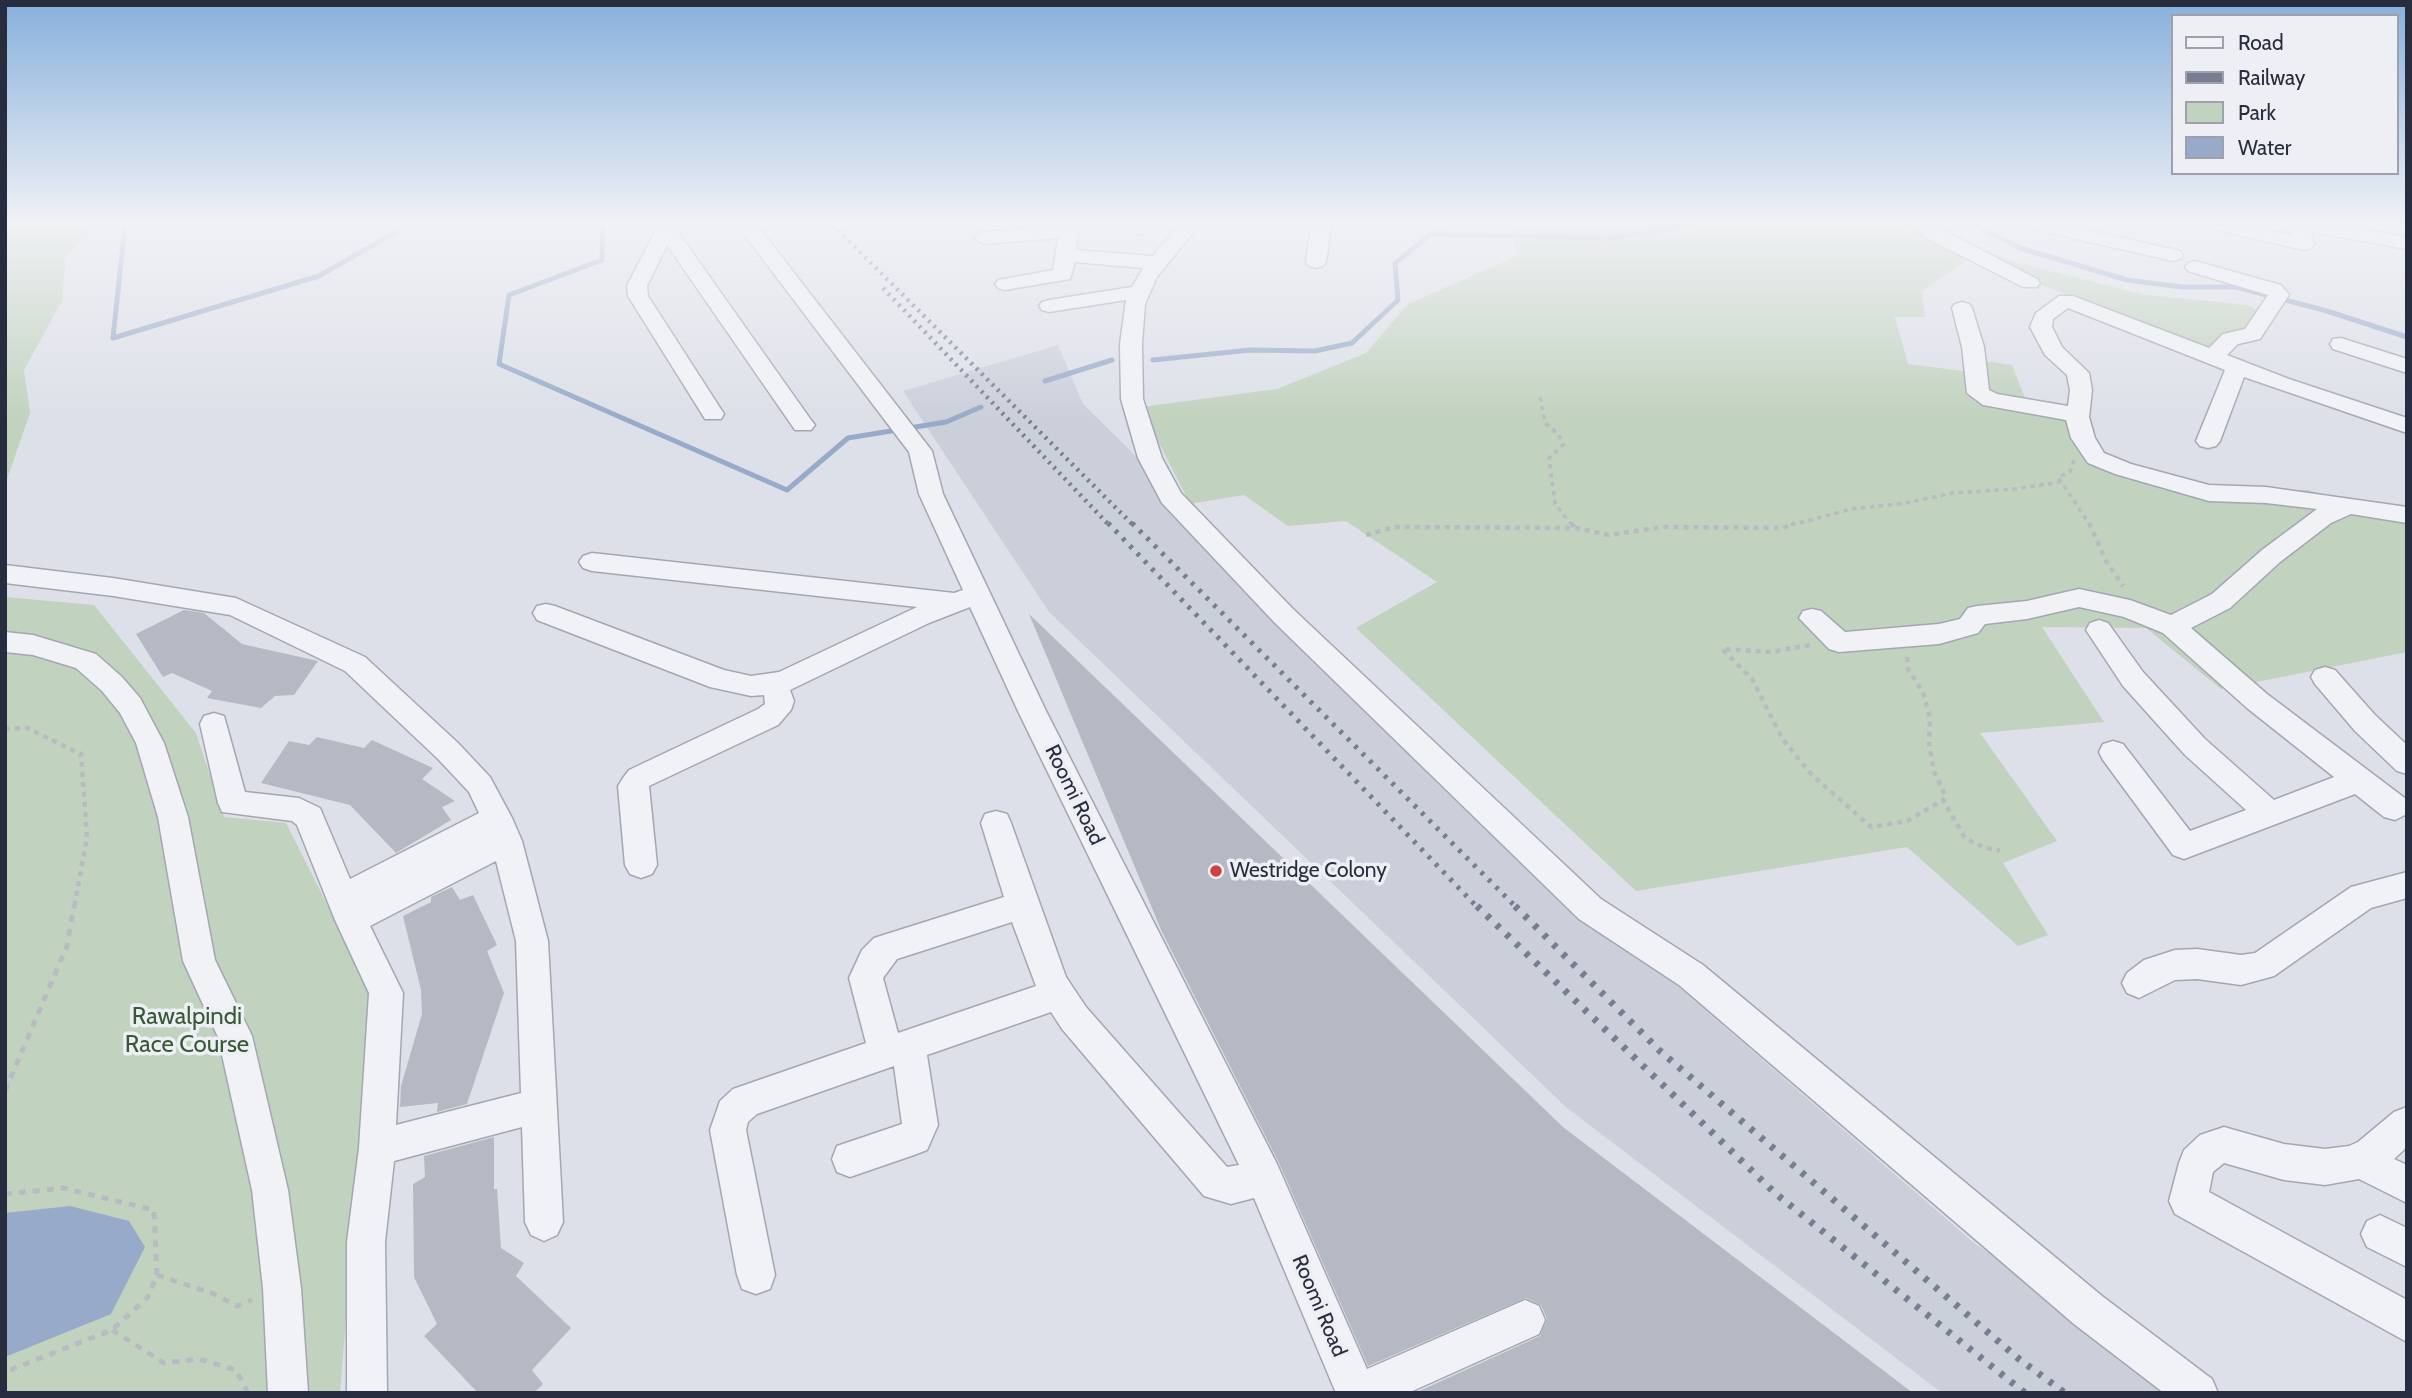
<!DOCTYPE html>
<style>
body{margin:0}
#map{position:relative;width:2412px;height:1398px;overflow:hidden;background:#dde0e8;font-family:Cabin,sans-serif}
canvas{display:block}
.frame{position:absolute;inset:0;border:7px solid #272d3e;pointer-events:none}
.legend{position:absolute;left:2171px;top:14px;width:228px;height:161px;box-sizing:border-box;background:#edeff5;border:2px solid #9ea1ac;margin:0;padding:9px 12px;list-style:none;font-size:21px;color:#272d3e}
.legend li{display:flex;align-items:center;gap:14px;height:35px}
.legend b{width:35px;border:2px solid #9ea1ac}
</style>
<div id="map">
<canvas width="2412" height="1398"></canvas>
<div class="frame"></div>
<ul class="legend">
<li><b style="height:9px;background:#f0f2f6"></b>Road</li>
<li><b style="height:9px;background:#777e91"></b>Railway</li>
<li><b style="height:19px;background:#c1d2be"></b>Park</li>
<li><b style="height:19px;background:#97aac9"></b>Water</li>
</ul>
</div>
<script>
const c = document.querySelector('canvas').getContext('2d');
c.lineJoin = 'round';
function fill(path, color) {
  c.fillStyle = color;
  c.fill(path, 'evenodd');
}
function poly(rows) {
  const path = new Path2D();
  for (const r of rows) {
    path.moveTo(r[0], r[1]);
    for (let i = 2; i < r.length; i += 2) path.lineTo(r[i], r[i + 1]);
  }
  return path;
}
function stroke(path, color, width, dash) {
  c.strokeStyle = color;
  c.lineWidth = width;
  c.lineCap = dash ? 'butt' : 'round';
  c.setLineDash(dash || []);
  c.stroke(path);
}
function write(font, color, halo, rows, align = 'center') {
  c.font = font + ' Cabin,sans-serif';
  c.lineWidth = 7;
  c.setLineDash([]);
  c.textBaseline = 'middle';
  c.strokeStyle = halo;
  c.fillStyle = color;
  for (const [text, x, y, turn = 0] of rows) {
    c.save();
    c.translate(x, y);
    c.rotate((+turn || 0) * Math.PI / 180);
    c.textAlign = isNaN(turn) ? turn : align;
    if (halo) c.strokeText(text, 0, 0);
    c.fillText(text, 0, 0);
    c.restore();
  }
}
const built = poly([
 [1058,345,1083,404,1630,945,1974,1243,2192,1393,1942,1393,1567,1108,1049,612,903,391]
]);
const green = poly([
 [5,225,93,225,91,232,66,256,62,301,24,370,30,413,5,485],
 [1510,225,1931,225,1941,233,2015,262,2140,294,2247,305,2270,315,2218,352,1970,258,1922,291,1925,317,1895,317,1908,364,1970,372,1981,360,2012,365,2030,411,2078,423,2100,455,2228,491,2308,490,2407,521,2407,652,2221,689,2146,628,2042,627,2104,722,1980,733,2057,841,2003,863,2048,935,2018,946,1907,847,1636,891,1356,628,1437,582,1346,521,1288,526,1244,495,1190,504,1141,407,1277,389,1366,353,1408,304,1517,256],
 [5,597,94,605,196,733,224,817,286,823,372,993,340,1393,5,1393]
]);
const water = poly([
 [70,1206,129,1221,145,1247,111,1314,5,1357,5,1213]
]);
const stream = poly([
 [125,225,113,338,319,276,408,225],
 [603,225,602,260,509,295,499,364,787,490,848,438,946,422,981,407],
 [1975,225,2020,248,2127,280,2182,287,2236,287,2327,311,2407,337],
 [1153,360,1250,350,1315,351,1352,343,1398,300,1395,263,1431,234,1608,238,1691,225],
 [1045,381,1112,360]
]);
const building = poly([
 [184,610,204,613,242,644,318,661,294,695,275,696,261,708,207,698,212,691,172,673,163,677,136,634],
 [1029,614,1563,1127,1913,1393,1415,1393,1540,1336,1547,1319,1541,1305,1526,1298,1368,1366,1279,1163,1162,932],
 [317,737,364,748,372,740,433,768,422,779,455,801,442,807,451,820,396,853,350,805,261,783,289,741,309,745],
 [452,887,460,900,473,895,497,945,487,951,504,993,467,1104,437,1112,438,1103,400,1107,401,1086,422,1014,421,990,403,916,431,902,431,897],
 [494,1137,494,1189,497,1189,501,1248,524,1263,516,1276,571,1328,532,1370,543,1384,534,1393,478,1393,424,1336,437,1324,414,1277,413,1184,425,1177,424,1156]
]);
const pathFar2 = poly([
 [1540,397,1545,423,1559,435,1563,445,1549,458,1555,504,1572,525],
 [2074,460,2070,472,2058,477,2090,525],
 [1791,525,1852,509,1906,503,1953,493,2014,489,2061,482]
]);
const pathFar1 = poly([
 [1571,523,1575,528],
 [2089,523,2106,561,2123,586],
 [1366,535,1394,527,1576,528,1608,535,1663,527,1783,528,1795,523],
 [1810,645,1771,652,1722,649,1752,679,1782,738,1810,773,1871,827,1907,821,1943,800,1965,838,1983,847,2000,851],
 [1907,657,1908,669,1923,692,1930,719,1929,744,1934,771,1946,797,1943,800],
 [5,729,27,728,81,754,87,837,74,908]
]);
const path = poly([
 [5,1091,67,946,74,906],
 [5,1194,63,1188,154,1210,157,1275,148,1297,112,1330,5,1372],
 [157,1275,214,1294,237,1306,252,1300],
 [112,1330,164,1363,199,1359,236,1370,248,1393]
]);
const minor = poly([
 [653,225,673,225,811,420,815,425,811,430,795,430,667,245,647,286,648,296,724,414,721,419,705,419,628,296,627,286,656,229,653,225],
 [737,225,757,225,932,451,943,494,1046,711,1277,1164,1367,1369,1525,1300,1539,1306,1545,1320,1539,1334,1408,1393,1336,1393,1254,1198,1231,1204,1204,1196,1062,1029,1051,1012,927,1055,938,1125,927,1150,914,1155,850,1177,837,1172,832,1159,837,1146,902,1124,894,1066,757,1114,748,1122,746,1130,775,1275,770,1289,756,1294,742,1289,737,1275,710,1130,720,1101,733,1089,866,1043,849,978,862,950,874,938,1004,897,981,823,985,814,996,811,1007,814,1011,823,1066,977,1086,1007,1227,1167,1239,1165,1018,711,970,607,929,623,790,690,794,701,791,710,778,725,649,786,657,865,652,874,641,878,630,874,625,865,618,786,623,778,629,770,758,709,765,704,764,695,751,696,710,687,537,620,533,613,537,606,546,604,555,606,724,670,751,676,779,672,917,607,592,571,583,568,579,562,583,556,592,553,954,593,963,590,919,494,909,452,737,225],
 [1012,922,1036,986,898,1033,883,978,897,959,1012,922],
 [1059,225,1079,225,1076,250,1153,256,1179,225,1199,225,1157,277,1145,304,1142,344,1143,399,1162,458,1181,493,1293,609,1601,899,1703,965,2102,1296,2212,1379,2218,1393,2164,1393,2074,1324,1679,985,1579,919,1275,623,1162,503,1138,458,1121,399,1120,344,1126,300,1049,312,1042,310,1039,306,1042,302,1049,300,1132,287,1143,268,1075,262,1070,279,1005,290,998,288,995,284,998,280,1053,270,1058,238,984,244,974,238,984,232,1059,225],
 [1130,225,1150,225,1146,233,1139,235,1132,233,1130,225],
 [1311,225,1331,225,1326,262,1323,266,1316,268,1309,266,1306,262,1311,225],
 [1912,225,1934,225,2037,279,2040,283,2037,287,2023,287,1928,239,1912,225],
 [2029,225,2065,225,2180,251,2183,255,2180,259,2173,261,2032,229,2029,225],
 [2208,225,2245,225,2292,235,2289,225,2338,225,2407,237,2407,249,2311,232,2314,244,2311,248,2304,250,2211,229,2208,225],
 [2195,261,2281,285,2289,295,2260,339,2238,344,2227,355,2289,379,2407,418,2407,433,2244,377,2220,441,2216,446,2208,448,2200,446,2196,441,2225,370,2068,308,2053,319,2052,327,2062,347,2089,373,2092,390,2089,417,2095,438,2104,453,2131,464,2209,485,2266,487,2407,507,2407,523,2351,514,2331,523,2280,562,2230,608,2191,628,2267,694,2406,799,2407,814,2395,820,2384,817,2355,794,2184,859,2173,855,2103,760,2099,752,2103,744,2113,741,2123,744,2190,831,2246,810,2185,755,2123,686,2086,630,2090,623,2099,620,2108,623,2143,672,2205,739,2274,800,2334,777,2247,708,2163,633,2124,617,2079,607,2027,619,1985,624,1978,633,1939,644,1839,652,1829,649,1799,618,1803,611,1812,609,1821,611,1845,632,1939,624,1960,619,1968,608,1977,606,2027,601,2079,589,2130,600,2171,615,2212,594,2262,550,2317,509,2266,503,2209,501,2115,474,2088,463,2071,438,2066,420,1983,405,1967,393,1962,347,1952,308,1955,304,1962,302,1969,304,1972,308,1984,347,1989,390,1997,394,2068,406,2070,390,2067,375,2045,355,2030,327,2036,313,2059,296,2073,296,2209,348,2223,334,2245,329,2268,295,2188,271,2185,267,2188,263,2195,261],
 [2341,338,2407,359,2407,373,2333,349,2330,344,2333,339,2341,338],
 [5,565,113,578,236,598,365,657,458,743,490,777,512,818,522,841,548,941,563,1222,557,1235,544,1241,531,1235,525,1222,522,1127,394,1161,385,1242,387,1393,347,1393,347,1242,359,1148,369,993,335,920,297,825,292,821,222,812,218,803,200,724,204,716,214,713,224,716,245,792,299,798,320,808,350,879,479,813,469,792,438,759,345,671,230,615,113,596,5,583,5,565],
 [496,861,516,941,521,1093,396,1125,403,993,370,926,496,861],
 [5,632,33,635,96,654,122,677,140,698,164,743,188,817,215,960,252,1036,288,1190,301,1288,308,1393,268,1393,263,1288,252,1190,218,1037,183,961,158,817,136,743,120,713,102,691,76,668,33,655,5,652,5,632],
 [2325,667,2335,670,2375,715,2407,745,2407,774,2397,771,2355,731,2315,684,2311,677,2315,670,2325,667],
 [2407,872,2407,898,2371,908,2274,976,2241,985,2197,979,2175,980,2139,998,2127,993,2122,983,2127,973,2144,960,2175,950,2197,949,2241,955,2255,953,2351,887,2407,872],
 [2407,1107,2407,1147,2394,1159,2407,1165,2407,1203,2359,1179,2325,1185,2284,1180,2224,1163,2213,1172,2209,1192,2407,1300,2407,1342,2175,1214,2169,1201,2179,1163,2184,1150,2200,1135,2224,1127,2284,1144,2325,1149,2349,1146,2358,1142,2394,1112,2407,1107],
 [2380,1215,2407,1228,2407,1267,2367,1247,2361,1234,2367,1221,2380,1215]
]);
const railFar2 = poly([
 [833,225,1133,525],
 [883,288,1109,525]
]);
const railFar1 = poly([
 [1108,523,1478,908],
 [1132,523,1517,908]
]);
const rail = poly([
 [1477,906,1776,1194,2025,1393],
 [1515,906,1660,1051,2019,1359,2065,1393]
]);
const markers = [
 [1216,871,7,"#d03f46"]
];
const streetNames = [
 ["Roomi Road",1074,795,64],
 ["Roomi Road",1319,1306,67]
];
const poiNames = [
 ["Westridge Colony",1230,871]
];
const nearParknames = [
 ["Rawalpindi",187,1017],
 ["Race Course",187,1045]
];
fill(built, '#cbcfda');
fill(green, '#c1d2be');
fill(water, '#97aac9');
stroke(stream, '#97aac9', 5);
fill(building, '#b5b9c4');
stroke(minor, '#a3a7b2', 3);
stroke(pathFar2, '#b8bbc2', 3.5, [4.5, 4.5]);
stroke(pathFar1, '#b8bbc2', 4.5, [5, 5]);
stroke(path, '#b8bbc2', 5, [7, 7]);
fill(minor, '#f0f2f6');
stroke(railFar2, '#777e91', 4.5, [2.5, 5]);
stroke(railFar1, '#777e91', 5, [3.5, 7]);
stroke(rail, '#777e91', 7, [4.5, 9]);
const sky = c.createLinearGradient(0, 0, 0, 421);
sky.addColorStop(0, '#87b0dc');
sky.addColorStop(0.53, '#f0f1f5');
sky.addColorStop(1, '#f0f1f500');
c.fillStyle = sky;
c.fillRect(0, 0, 2412, 421);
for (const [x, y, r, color] of markers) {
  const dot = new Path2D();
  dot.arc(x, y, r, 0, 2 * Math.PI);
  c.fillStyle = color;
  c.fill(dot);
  stroke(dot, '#edeff5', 2.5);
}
write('21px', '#272d3e', '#edeff5', streetNames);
write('21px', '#272d3e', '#edeff5', poiNames, 'left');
write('24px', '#375a34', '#edeff5', nearParknames);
</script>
